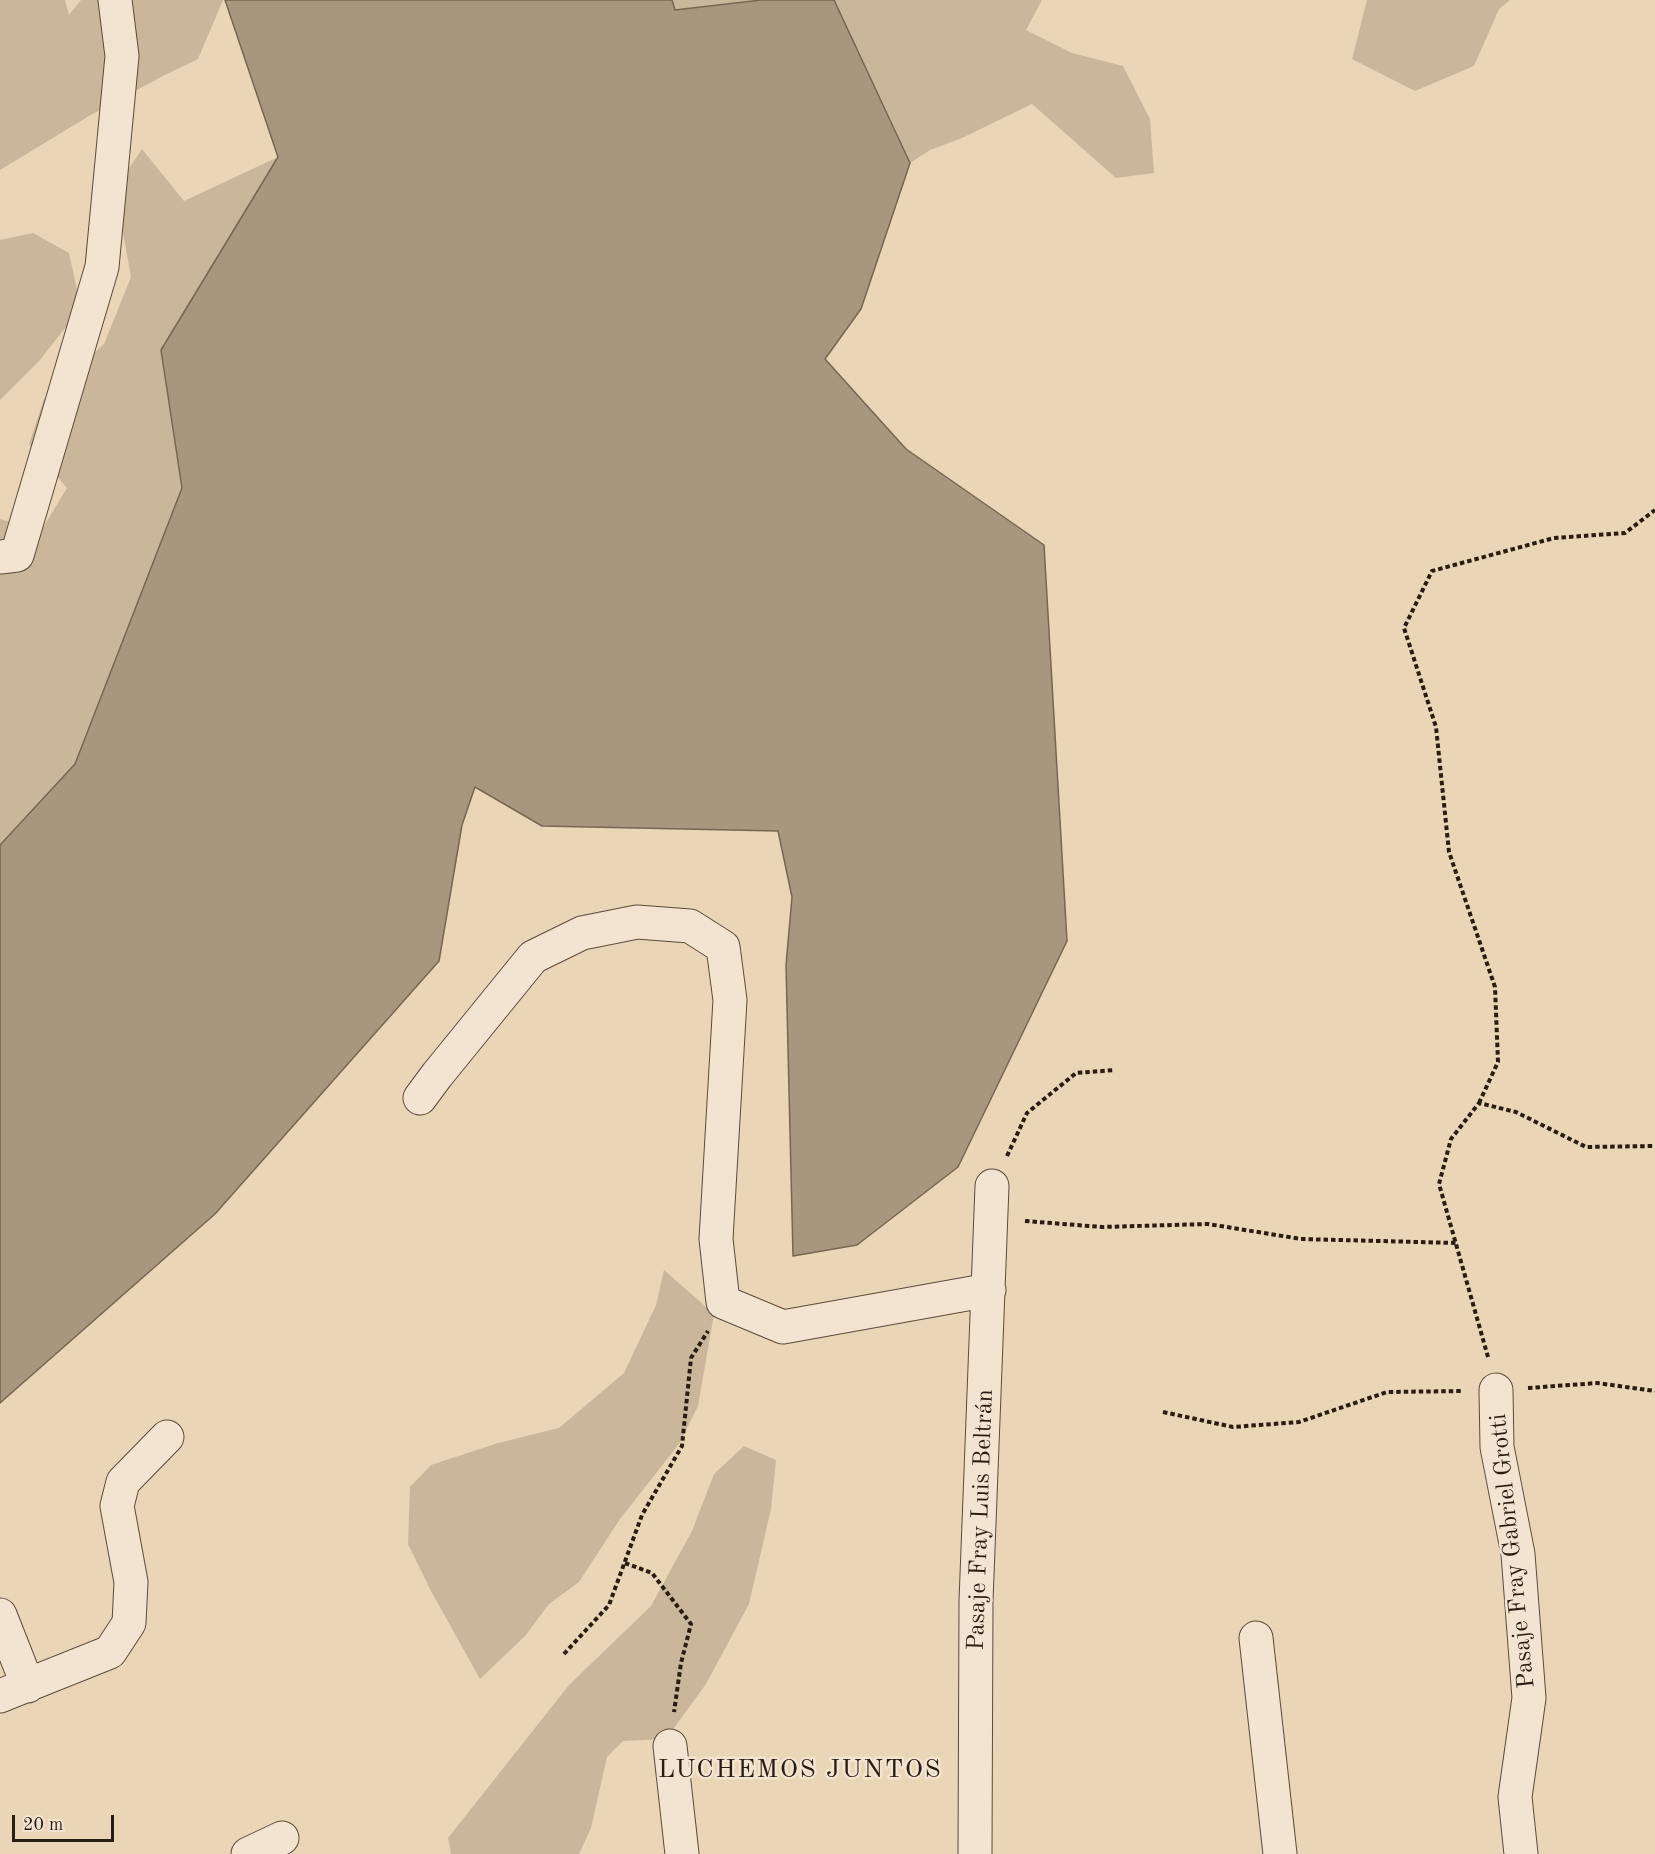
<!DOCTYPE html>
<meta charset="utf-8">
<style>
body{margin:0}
#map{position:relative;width:1655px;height:1854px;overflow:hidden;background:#ebd5b7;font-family:"Old Standard TT",serif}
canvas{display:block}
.scale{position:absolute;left:12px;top:1815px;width:102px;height:27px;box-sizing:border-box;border:3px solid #291d12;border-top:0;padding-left:8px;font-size:18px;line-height:21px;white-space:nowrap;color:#291d12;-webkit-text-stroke:4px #f2e4d0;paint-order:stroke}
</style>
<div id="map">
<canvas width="1655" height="1854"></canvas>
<div class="scale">20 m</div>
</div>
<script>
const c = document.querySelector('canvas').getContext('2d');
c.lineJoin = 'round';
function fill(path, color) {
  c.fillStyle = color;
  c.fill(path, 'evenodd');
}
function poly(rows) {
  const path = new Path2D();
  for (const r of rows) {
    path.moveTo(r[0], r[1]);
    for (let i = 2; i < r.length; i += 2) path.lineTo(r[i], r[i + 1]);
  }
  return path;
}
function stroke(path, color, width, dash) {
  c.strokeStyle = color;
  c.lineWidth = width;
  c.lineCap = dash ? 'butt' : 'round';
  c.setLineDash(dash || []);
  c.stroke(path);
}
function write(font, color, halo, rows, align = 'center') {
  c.font = font + ' "Old Standard TT",serif';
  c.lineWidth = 5;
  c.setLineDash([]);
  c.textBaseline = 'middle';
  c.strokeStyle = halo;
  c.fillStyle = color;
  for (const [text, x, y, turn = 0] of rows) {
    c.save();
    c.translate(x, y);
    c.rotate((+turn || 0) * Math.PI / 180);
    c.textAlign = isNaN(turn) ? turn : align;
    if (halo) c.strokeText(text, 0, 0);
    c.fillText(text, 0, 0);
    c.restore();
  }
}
const green = poly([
 [0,0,65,0,69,15,81,0,223,0,198,59,161,77,89,116,0,170],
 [672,0,761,0,674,10],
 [834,0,1042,0,1026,30,1072,53,1123,66,1150,119,1154,173,1116,178,1032,104,962,138,930,150,910,163],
 [1367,0,1510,0,1499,9,1474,66,1415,91,1352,59],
 [142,149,184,201,278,157,161,350,182,488,75,764,0,845,0,519,41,531,67,488,29,444,44,399,104,344,131,277,115,189],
 [33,233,69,253,81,308,39,361,0,400,0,240],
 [664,1270,714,1314,698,1406,679,1444,620,1519,579,1582,549,1604,525,1636,480,1679,431,1591,408,1544,410,1487,431,1465,495,1444,559,1428,624,1373,656,1305],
 [744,1446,776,1460,771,1509,749,1604,706,1684,666,1739,623,1741,607,1757,591,1828,579,1854,451,1854,448,1838,569,1685,651,1606,692,1531,714,1474]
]);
const water = poly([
 [225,0,672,0,675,10,761,0,834,0,910,163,861,309,825,359,906,449,1044,545,1067,941,958,1167,857,1245,793,1256,786,965,792,897,778,831,542,826,475,787,462,825,439,961,215,1214,0,1403,0,845,75,764,182,488,161,350,278,157,225,0]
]);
const path = poly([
 [1479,1103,1498,1062,1495,987,1449,852,1436,727,1404,628,1432,571,1554,538,1625,533,1655,510],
 [1007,1156,1027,1113,1076,1073,1115,1070],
 [1025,1221,1102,1227,1208,1224,1301,1239,1457,1243],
 [1488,1357,1439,1184,1451,1139,1479,1103,1516,1112,1586,1147,1655,1146],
 [1528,1388,1597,1383,1655,1391],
 [1163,1412,1233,1427,1299,1422,1387,1392,1463,1391],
 [625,1563,652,1573,691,1624,681,1663,674,1712],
 [564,1654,609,1605,642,1515,682,1446,691,1358,708,1331]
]);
const minor = poly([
 [0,557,17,555,102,267,122,56,115,0],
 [420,1098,437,1075,533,957,582,933,637,922,690,926,723,947,730,1000,716,1239,723,1302,783,1327,989,1290],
 [1496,1390,1497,1447,1518,1554,1529,1698,1515,1797,1521,1854],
 [0,1615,28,1686],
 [1256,1638,1280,1854],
 [0,1696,110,1652,129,1623,131,1582,117,1506,123,1482,167,1437],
 [670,1746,682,1854],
 [248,1854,282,1838],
 [975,1854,976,1601,992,1186]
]);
const streetNames = [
 ["Pasaje Fray Luis Beltrán",981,1520,-88],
 ["Pasaje Fray Gabriel Grotti",1513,1551,-96]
];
const neighbourhoodNames = [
 ["LUCHEMOS JUNTOS",800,1770]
];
fill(green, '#cab69b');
fill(water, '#a9967f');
stroke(water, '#766653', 1.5);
stroke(minor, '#5a4b3b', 35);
stroke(path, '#291d12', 4, [4.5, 3]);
stroke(minor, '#f2e4d0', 33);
write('24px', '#291d12', '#f2e4d0', streetNames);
c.letterSpacing = '1.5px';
write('26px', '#291d12', '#f2e4d0', neighbourhoodNames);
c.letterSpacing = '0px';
</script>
